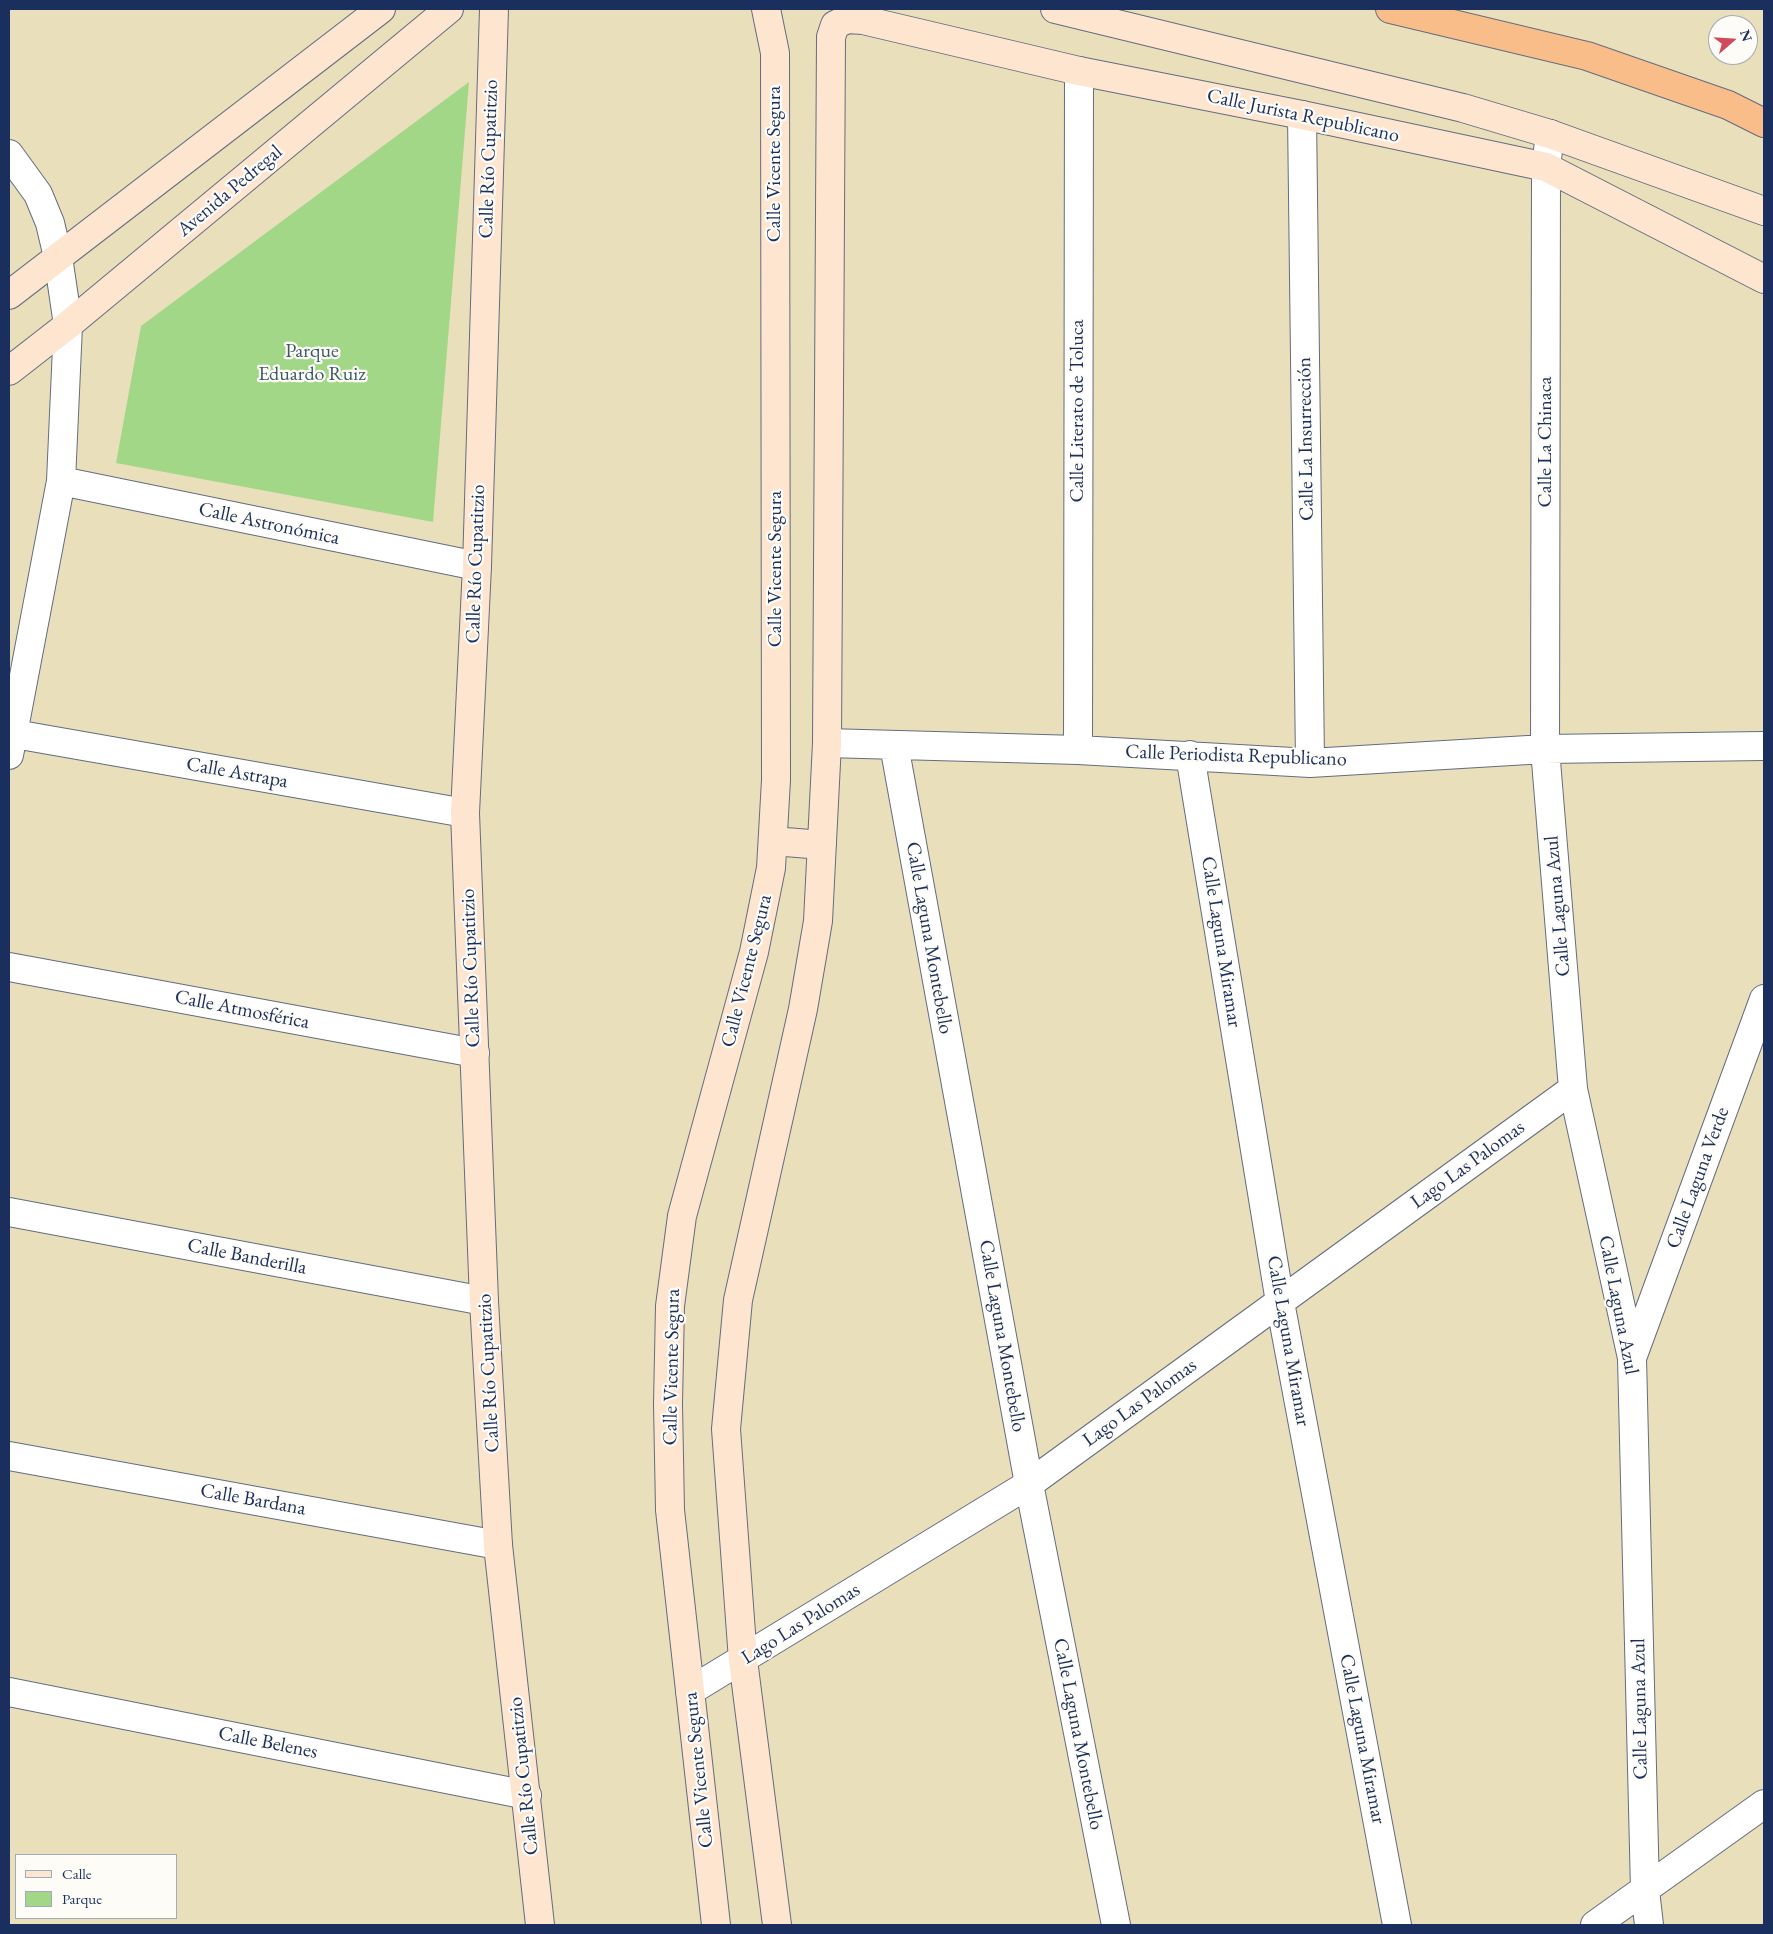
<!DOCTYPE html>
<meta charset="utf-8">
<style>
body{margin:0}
#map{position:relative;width:1773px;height:1934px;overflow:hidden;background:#eadfbb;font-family:"EB Garamond",serif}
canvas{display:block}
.frame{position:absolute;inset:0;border:10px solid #1b2f5e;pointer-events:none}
.legend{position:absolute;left:15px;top:1854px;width:162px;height:65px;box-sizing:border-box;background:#fdfcf7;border:1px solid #a3aaba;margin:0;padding:6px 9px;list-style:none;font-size:15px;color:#1b2f5e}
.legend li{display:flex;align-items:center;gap:10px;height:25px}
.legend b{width:25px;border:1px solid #a3aaba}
.north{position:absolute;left:1708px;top:15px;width:50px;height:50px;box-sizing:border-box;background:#fdfcf7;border:1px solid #a3aaba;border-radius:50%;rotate:71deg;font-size:14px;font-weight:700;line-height:20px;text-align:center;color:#1b2f5e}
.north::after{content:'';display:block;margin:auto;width:18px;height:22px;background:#d1495b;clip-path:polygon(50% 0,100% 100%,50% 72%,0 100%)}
</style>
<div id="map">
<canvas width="1773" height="1934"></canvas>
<div class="frame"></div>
<ul class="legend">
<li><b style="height:6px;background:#fde5d0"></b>Calle</li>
<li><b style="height:14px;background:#a3d788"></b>Parque</li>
</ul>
<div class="north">N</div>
</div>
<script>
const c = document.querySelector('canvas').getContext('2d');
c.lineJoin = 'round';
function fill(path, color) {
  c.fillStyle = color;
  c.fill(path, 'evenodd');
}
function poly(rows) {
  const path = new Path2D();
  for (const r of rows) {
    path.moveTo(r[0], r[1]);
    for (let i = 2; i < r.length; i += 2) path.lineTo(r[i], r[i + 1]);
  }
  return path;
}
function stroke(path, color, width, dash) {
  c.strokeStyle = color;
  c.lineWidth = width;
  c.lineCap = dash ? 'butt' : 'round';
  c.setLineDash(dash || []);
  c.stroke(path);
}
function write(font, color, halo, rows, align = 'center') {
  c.font = font + ' "EB Garamond",serif';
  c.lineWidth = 4.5;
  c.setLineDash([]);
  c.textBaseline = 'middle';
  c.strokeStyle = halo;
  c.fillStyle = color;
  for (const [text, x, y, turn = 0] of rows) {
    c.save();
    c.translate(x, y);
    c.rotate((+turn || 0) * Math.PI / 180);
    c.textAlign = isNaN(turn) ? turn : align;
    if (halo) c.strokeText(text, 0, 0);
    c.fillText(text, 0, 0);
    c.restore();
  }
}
const green = poly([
 [469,82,433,522,116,463,141,326]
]);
const street = poly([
 [1302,115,1310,763],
 [1550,134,1546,167,1545,749,1573,1089,1632,1358,1645,1890,1649,1925],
 [9,154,38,194,50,223,58,257,68,325,61,481,9,755],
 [61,481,477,566],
 [9,733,465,813],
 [827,743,1078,750,1310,763,1545,749,1764,746],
 [894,745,1029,1484,1116,1925],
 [1078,750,1079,71],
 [1190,755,1280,1302,1397,1925],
 [9,967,475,1053],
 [9,1212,484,1301],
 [1632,1358,1764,999],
 [9,1456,498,1545],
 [690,1691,1029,1484,1573,1089],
 [9,1692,527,1795],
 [1595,1925,1764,1804]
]);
const secondary = poly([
 [494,9,477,566,465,813,484,1301,498,1545,540,1925],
 [1055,9,1463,108,1550,134,1764,211],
 [9,295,381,9],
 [9,371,68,325,449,9],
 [773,841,822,845],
 [716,1925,670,1510,668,1404,670,1306,682,1216,754,952,771,868,776,780,775,53,766,9],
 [777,1925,743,1660,726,1429,738,1300,803,1009,818,921,827,743,831,37,835,25,847,19,863,20,1079,71,1302,115,1546,167,1764,279]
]);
const highway = poly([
 [1390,9,1587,56,1728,105,1764,123]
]);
const streetNames = [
 ["Calle Jurista Republicano",1303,116,12],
 ["Calle Río Cupatitzio",489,159,-88],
 ["Calle Vicente Segura",775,164,-90],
 ["Avenida Pedregal",230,191,-40],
 ["Calle Literato de Toluca",1078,411,-90],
 ["Calle La Insurrección",1306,439,-91],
 ["Calle La Chinaca",1546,442,-90],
 ["Calle Astronómica",269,524,12],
 ["Calle Río Cupatitzio",476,564,-88],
 ["Calle Vicente Segura",776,569,-90],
 ["Calle Periodista Republicano",1236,756,2],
 ["Calle Astrapa",237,773,10],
 ["Calle Laguna Azul",1558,906,-95],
 ["Calle Laguna Montebello",929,938,80],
 ["Calle Laguna Miramar",1221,942,81],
 ["Calle Río Cupatitzio",471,968,-92],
 ["Calle Vicente Segura",747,971,-76],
 ["Calle Atmosférica",242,1010,11],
 ["Lago Las Palomas",1468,1165,-36],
 ["Calle Laguna Verde",1698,1178,-70],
 ["Calle Banderilla",247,1257,11],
 ["Calle Laguna Azul",1618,1305,79],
 ["Calle Laguna Montebello",1002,1336,80],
 ["Calle Laguna Miramar",1288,1341,80],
 ["Calle Vicente Segura",672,1367,-89],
 ["Calle Río Cupatitzio",489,1373,-93],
 ["Lago Las Palomas",1140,1403,-36],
 ["Calle Bardana",253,1500,10],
 ["Lago Las Palomas",801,1624,-32],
 ["Calle Laguna Azul",1640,1709,-91],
 ["Calle Laguna Montebello",1078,1734,79],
 ["Calle Laguna Miramar",1362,1739,79],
 ["Calle Belenes",268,1743,11],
 ["Calle Vicente Segura",699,1770,-96],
 ["Calle Río Cupatitzio",524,1776,-96]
];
const parkNames = [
 ["Parque",312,352],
 ["Eduardo Ruiz",312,375]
];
fill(green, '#a3d788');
stroke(street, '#636d7f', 30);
stroke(secondary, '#636d7f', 30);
stroke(highway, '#636d7f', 30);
stroke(street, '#fff', 28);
stroke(secondary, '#fde5d0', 28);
stroke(highway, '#f9bd89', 28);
write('20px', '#1b2f5e', '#fdfcf7', streetNames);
write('20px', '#3d5968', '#fdfcf7', parkNames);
</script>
